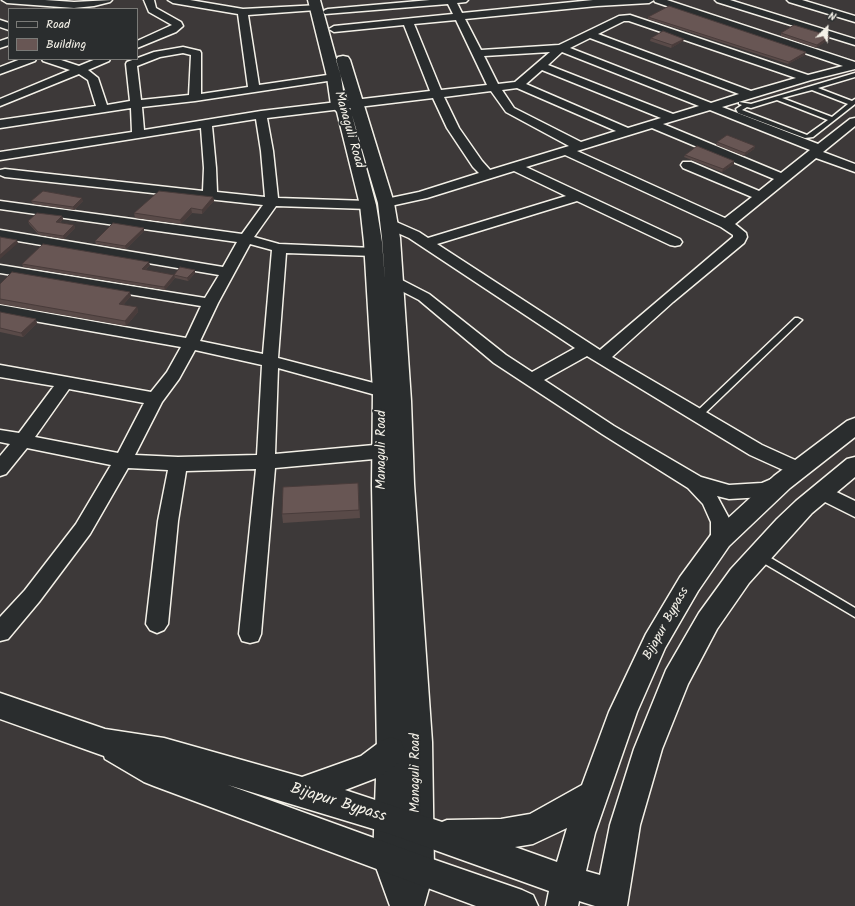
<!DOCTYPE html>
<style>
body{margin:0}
#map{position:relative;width:855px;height:906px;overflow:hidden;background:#3d3939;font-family:Kalam,sans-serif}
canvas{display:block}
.legend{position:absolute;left:8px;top:8px;width:130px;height:52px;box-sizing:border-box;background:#2a2d2e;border:1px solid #7b7b78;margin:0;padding:5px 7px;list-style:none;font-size:12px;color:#f4f1e8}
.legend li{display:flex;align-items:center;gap:8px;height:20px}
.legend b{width:20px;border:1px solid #7b7b78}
.north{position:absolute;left:807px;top:8px;width:40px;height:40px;-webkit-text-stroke:3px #2a2d2e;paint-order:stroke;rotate:24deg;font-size:11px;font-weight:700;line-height:16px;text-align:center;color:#f4f1e8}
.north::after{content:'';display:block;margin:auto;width:14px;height:18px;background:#f4f1e8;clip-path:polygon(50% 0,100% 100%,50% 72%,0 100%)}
</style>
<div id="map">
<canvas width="855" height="906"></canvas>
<ul class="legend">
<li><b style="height:5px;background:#2a2d2e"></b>Road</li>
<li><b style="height:11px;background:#685654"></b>Building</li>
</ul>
<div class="north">N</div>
</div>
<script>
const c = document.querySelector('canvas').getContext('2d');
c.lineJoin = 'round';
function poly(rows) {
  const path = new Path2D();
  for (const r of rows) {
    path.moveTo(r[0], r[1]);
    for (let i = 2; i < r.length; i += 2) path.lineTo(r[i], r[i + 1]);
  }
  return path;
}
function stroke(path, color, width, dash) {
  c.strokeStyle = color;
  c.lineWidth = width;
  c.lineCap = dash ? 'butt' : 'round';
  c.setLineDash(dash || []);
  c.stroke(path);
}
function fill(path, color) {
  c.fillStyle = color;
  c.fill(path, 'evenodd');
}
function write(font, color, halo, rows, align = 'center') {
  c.font = font + ' Kalam,sans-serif';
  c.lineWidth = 4;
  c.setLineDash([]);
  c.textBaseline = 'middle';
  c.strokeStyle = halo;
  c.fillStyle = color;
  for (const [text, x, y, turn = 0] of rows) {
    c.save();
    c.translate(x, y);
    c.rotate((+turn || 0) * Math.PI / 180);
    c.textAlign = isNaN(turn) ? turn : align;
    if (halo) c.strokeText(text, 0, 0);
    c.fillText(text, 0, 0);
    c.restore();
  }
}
const service = poly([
 [855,73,855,77,818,88,852,101,855,99,855,104,813,137,805,138,738,113,736,109,742,105,739,104,739,102,751,104,855,73],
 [812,90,848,104,832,117,782,98,812,90],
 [777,100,828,120,807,135,742,110,747,107,751,108,777,100],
 [795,318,798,318,802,320,701,417,695,417,694,415,695,413,795,318],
 [759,551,855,608,855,617,755,558,754,555,755,552,759,551]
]);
const minor = poly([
 [2,0,45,0,74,2,112,0,110,2,94,6,74,8,7,3,2,0],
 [144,0,154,0,156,8,181,22,183,26,176,32,137,48,137,41,172,25,149,12,144,0],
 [168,0,190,0,243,9,319,5,321,7,319,9,316,10,248,15,259,85,334,74,339,77,334,80,195,101,142,107,144,130,261,111,430,91,404,25,334,32,329,29,334,26,453,14,448,4,325,14,323,12,325,10,328,9,430,0,468,0,466,2,457,3,462,13,593,0,667,0,855,62,855,69,811,80,722,107,818,144,850,119,855,118,855,126,823,152,855,164,855,172,816,158,735,224,746,233,747,237,744,243,673,302,612,357,762,445,804,464,807,469,804,474,798,476,792,474,750,455,587,356,544,380,614,426,701,477,729,485,762,483,781,475,788,477,790,482,788,487,764,497,729,499,717,496,731,522,731,539,728,545,721,547,714,545,711,539,711,522,703,504,688,488,602,434,494,363,419,300,388,284,386,281,388,278,393,277,398,278,429,294,506,355,532,372,575,348,409,238,384,227,382,224,384,221,389,220,394,221,419,232,428,238,566,196,514,171,427,198,386,207,381,206,379,203,381,200,419,192,479,173,473,167,447,128,433,98,267,118,273,151,278,198,368,201,373,202,375,205,373,208,368,209,276,206,254,237,279,244,374,248,379,249,381,252,379,255,374,256,286,253,278,358,389,387,391,391,389,395,383,397,278,368,275,454,396,443,402,445,405,450,402,455,396,457,275,468,261,634,258,641,250,643,242,641,239,634,256,469,186,471,178,521,168,624,164,630,157,633,150,630,146,624,158,521,168,470,128,468,90,534,39,602,8,639,0,641,0,617,25,590,76,524,111,465,27,448,6,474,0,476,0,456,10,444,0,442,0,430,19,433,54,386,0,377,0,365,151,392,167,372,181,347,0,315,0,305,186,338,201,306,0,273,0,265,205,298,219,275,0,238,0,230,223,267,237,242,0,209,0,201,242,234,263,205,5,177,0,175,0,170,5,169,203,191,204,168,201,128,0,160,0,152,132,132,131,108,0,128,0,120,96,106,88,80,79,74,0,106,0,99,70,70,43,61,42,59,58,59,79,66,96,59,110,59,109,61,88,70,98,78,107,105,130,101,126,64,127,62,154,52,183,47,200,51,201,53,201,94,248,87,238,14,173,3,168,0],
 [654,0,655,2,843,66,808,75,630,15,619,16,559,45,481,50,465,19,597,6,649,3,654,0],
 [456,20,487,85,441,90,414,24,456,20],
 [624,21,629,21,796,78,751,91,598,34,624,21],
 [590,38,739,94,711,103,570,48,590,38],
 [550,52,515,82,498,84,484,56,550,52],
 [562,52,699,106,673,114,548,65,562,52],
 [183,53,191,55,189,95,141,100,137,66,160,57,183,53],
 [542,70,661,118,628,128,526,84,542,70],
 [517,88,616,131,581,142,514,108,502,90,517,88],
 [491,91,506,112,569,146,490,170,482,161,459,128,444,97,491,91],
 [710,110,810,150,781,173,663,124,710,110],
 [256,119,261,151,265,197,217,192,216,168,212,126,256,119],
 [652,128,774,179,759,191,691,162,683,162,681,165,683,168,752,197,725,218,577,151,652,128],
 [565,155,721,227,733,235,733,237,600,350,437,244,577,201,670,245,675,246,680,245,682,242,680,239,526,167,565,155],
 [250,244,272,250,263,354,200,341,218,303,250,244],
 [195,350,262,365,257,455,178,457,135,455,162,402,179,379,195,350],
 [69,389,144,403,118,453,35,437,69,389],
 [715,0,730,0,855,39,855,45,717,2,715,0],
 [787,0,802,0,855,16,855,22,789,2,787,0],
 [0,20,9,23,9,30,0,27,0,20],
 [9,38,9,45,0,48,0,41,9,38],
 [21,59,36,59,35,61,0,74,0,67,21,59],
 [822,485,855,501,855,517,815,497,813,492,815,487,822,485]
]);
const primary = poly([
 [308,0,320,0,341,77,345,104,351,110,336,60,338,57,343,56,348,57,350,60,394,203,400,238,411,401,414,484,432,742,434,870,424,906,390,906,373,859,377,751,372,485,373,391,364,242,360,205,337,112,331,105,327,77,308,0],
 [352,115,378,203,382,238,385,280,382,242,376,205,352,115]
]);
const trunk = poly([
 [855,418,855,437,790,488,729,546,698,591,665,648,637,712,595,833,586,871,600,875,610,825,634,749,666,670,699,613,731,569,777,519,796,501,847,459,855,457,855,477,812,513,749,583,717,629,688,684,662,749,640,825,627,906,595,906,579,901,578,906,546,906,549,891,390,834,228,785,418,854,522,890,533,895,538,906,476,906,154,786,144,782,105,759,104,756,0,719,0,693,105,729,164,738,302,777,361,756,381,741,391,737,401,741,405,751,401,761,379,777,345,790,442,822,447,820,501,819,530,814,582,785,609,712,646,634,680,577,713,532,774,476,847,421,855,418],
 [567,828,557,862,515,847,533,844,567,828]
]);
const wall = poly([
 [648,17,805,55,788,64,648,19],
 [781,33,829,39,816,48,781,36],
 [651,38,684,39,683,41,671,48,650,41],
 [717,142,755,146,754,149,744,156,716,145],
 [685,155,734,161,734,164,722,172,684,157],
 [213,197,214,201,202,214,192,213,181,224,135,218,134,213],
 [31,201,83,201,74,210,33,204],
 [62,216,63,219,60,223,74,225,75,228,64,239,39,235,29,224,28,221],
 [144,231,126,249,96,244,95,241],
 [22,264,150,265,145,270,174,275,195,270,195,273,188,281,175,278,165,290,23,267],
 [0,284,131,296,123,305,137,307,138,312,126,326,0,304],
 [0,312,37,323,23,337,0,332],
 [358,483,360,518,283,523,282,514]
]);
const shadedWall = poly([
 [830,36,829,39,816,48,817,45],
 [684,39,683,41,671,48,672,45],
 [806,52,805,55,788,64,789,62],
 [755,146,754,149,744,156,745,153],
 [734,161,734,164,722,172,723,169],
 [213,197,214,201,202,214,202,210],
 [82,198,83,201,74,210,73,207],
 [191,208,192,213,181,224,180,220],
 [62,216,63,219,57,225,56,222],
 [74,225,75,228,64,239,63,236],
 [144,228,144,231,126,249,125,246],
 [17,240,18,243,0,259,0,255],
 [149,262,150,265,142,272,142,269],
 [195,270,195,273,188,281,187,278],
 [174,275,175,278,165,290,164,287],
 [130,292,131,296,120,308,119,304],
 [137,307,138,312,126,326,125,321],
 [36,319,37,323,23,337,21,333]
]);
const building = poly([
 [669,6,806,52,789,62,648,17,669,6],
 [794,25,830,36,817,45,781,33,794,25],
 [663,31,684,39,672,45,651,38,663,31],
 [727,135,755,146,745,153,717,142,727,135],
 [697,146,734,161,723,169,685,155,697,146],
 [43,191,82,198,73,207,31,201,43,191],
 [159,191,213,197,202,210,191,208,180,220,134,213,159,191],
 [37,213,62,216,56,222,74,225,63,236,38,232,28,221,37,213],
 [113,223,144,228,125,246,95,241,113,223],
 [0,237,17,240,0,255,0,237],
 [43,244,149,262,142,269,174,275,164,287,22,264,43,244],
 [180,267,195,270,187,278,174,275,180,267],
 [12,272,130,292,119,304,137,307,125,321,0,299,0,284,12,272],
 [0,312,36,319,21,333,0,328,0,312],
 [358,483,359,510,282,514,283,487,358,483]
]);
const streetNames = [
 ["Managuli Road",348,130,74],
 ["Managuli Road",383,450,-90],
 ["Bijapur Bypass",667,624,-61],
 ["Managuli Road",417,773,-90]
];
const nearStreetnames = [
 ["Bijapur Bypass",338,804,17]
];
stroke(service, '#f4f1e8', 3);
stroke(minor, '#f4f1e8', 3);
stroke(primary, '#f4f1e8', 3);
stroke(trunk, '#f4f1e8', 3);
fill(service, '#2a2d2e');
fill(minor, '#2a2d2e');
fill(primary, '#2a2d2e');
fill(trunk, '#2a2d2e');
fill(wall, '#594a48');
fill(shadedWall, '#493c3b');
fill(building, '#685654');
stroke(building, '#493c3b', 1);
write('13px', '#f4f1e8', '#2a2d2e', streetNames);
write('16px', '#f4f1e8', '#2a2d2e', nearStreetnames);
</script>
